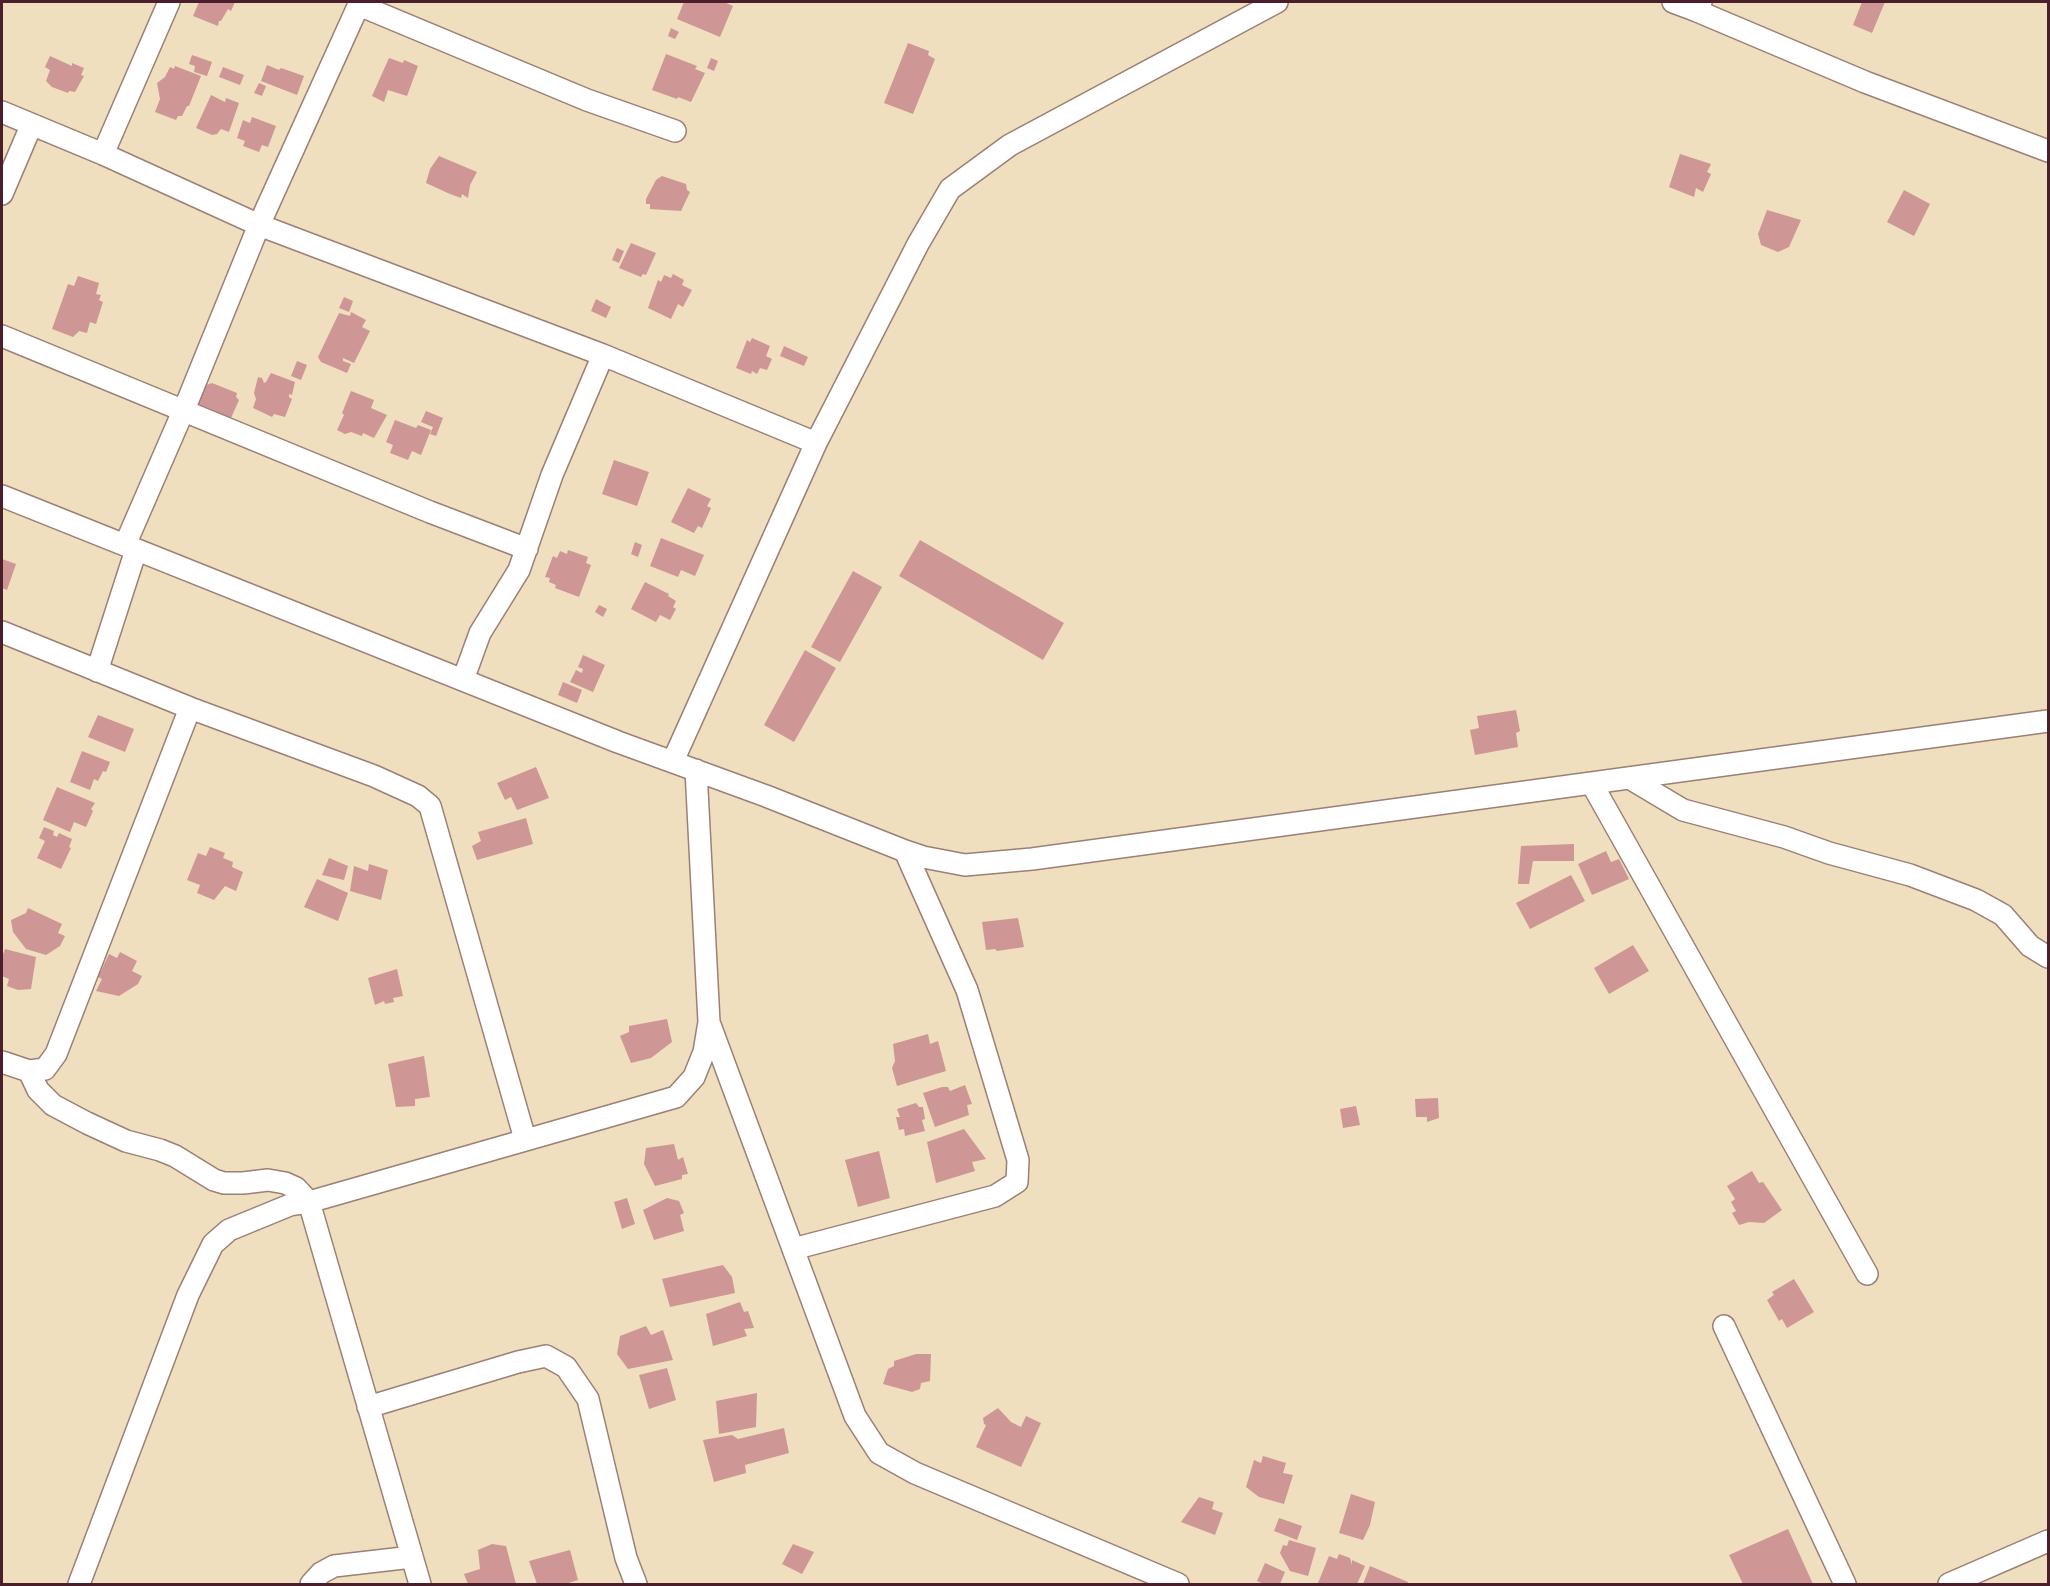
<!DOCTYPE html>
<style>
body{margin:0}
#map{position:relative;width:2050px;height:1586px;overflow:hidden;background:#efdfbf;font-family:"IM FELL DW Pica",serif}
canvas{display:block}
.frame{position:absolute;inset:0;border:3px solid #4a1f2b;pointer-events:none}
</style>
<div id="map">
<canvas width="2050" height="1586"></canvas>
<div class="frame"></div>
</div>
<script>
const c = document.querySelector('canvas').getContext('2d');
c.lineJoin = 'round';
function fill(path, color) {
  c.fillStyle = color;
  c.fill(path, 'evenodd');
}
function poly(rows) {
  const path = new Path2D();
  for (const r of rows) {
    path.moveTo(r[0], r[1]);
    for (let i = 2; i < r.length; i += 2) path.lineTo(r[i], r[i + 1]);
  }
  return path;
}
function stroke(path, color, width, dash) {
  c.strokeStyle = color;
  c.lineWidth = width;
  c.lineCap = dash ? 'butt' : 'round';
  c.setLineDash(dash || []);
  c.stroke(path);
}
const building = poly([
 [199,2,235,2,231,11,228,9,221,21,219,21,218,26,193,16],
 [684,2,724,2,733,6,720,37,677,19],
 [1862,2,1885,2,1872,33,1853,25],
 [671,28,679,32,675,39,668,36],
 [908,43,929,51,928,55,935,59,913,114,884,103],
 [666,54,697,66,695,69,705,73,691,102,678,97,677,99,652,90],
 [192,55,212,62,207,76,194,72,195,66,189,64],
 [50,56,72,66,72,63,84,68,81,75,84,76,75,92,69,91,68,93,52,87,46,81,50,70,45,67],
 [389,58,403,63,404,60,418,66,407,96,388,90,384,102,372,96],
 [711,58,718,61,714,71,707,68],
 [267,65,279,70,281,68,304,76,297,95,261,81],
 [175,66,201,76,189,106,187,106,182,116,178,116,176,120,155,112,160,99,157,83,165,77,170,67,174,69],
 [223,67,244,75,240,85,219,77],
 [259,83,266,86,262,96,254,93],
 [211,95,225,102,226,98,239,103,229,132,221,129,217,134,212,135,196,128],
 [252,117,276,126,268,147,262,145,259,152,243,146,245,141,237,138,243,120,250,123],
 [1680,154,1711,164,1707,172,1711,174,1703,192,1696,188,1694,197,1669,187],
 [439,156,477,172,470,185,468,198,462,194,461,198,450,194,426,183,430,169],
 [662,176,686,184,687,190,690,192,681,211,650,209,650,204,646,204,646,199,656,180],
 [1904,190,1930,204,1914,236,1887,222],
 [1767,210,1801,220,1789,247,1778,252,1761,245,1758,234],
 [631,243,656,253,646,275,643,274,641,277,619,268],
 [617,248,624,251,619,263,612,260],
 [673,274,684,280,682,285,692,290,683,307,678,304,671,319,648,308,658,280,661,282,664,275,671,278],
 [78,276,99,283,96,294,101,295,99,300,103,302,96,324,90,322,87,333,79,331,73,337,52,329,68,284,74,286],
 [344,297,353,301,349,312,339,308],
 [596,299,611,307,606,318,591,311],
 [351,312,366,320,362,327,370,331,354,363,343,358,343,361,351,364,347,373,321,362,318,357,339,313,350,316],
 [752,338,770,346,766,356,772,359,767,370,760,368,757,374,752,371,751,374,736,368,747,340,750,342],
 [784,346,808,357,804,366,780,356],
 [297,361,307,365,301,380,291,376],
 [271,373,295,382,292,395,289,394,289,397,292,399,285,417,274,414,272,417,253,408,256,399,254,393,258,377,262,378,264,383,266,382],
 [212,383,237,393,236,397,239,400,231,418,198,404,206,385],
 [351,391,374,400,371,408,387,415,374,438,363,433,362,436,351,432,345,434,337,430,344,415,342,413],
 [426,411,443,418,436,436,430,434,433,427,421,422],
 [395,420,416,428,418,425,431,430,421,455,412,451,408,460,390,453,393,445,386,442],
 [614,460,649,472,637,506,602,494],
 [688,488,711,499,707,506,711,508,702,528,698,526,694,533,671,522],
 [661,538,704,555,695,576,681,570,678,577,650,566],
 [920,540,1064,623,1043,660,899,576],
 [635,542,642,545,638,557,631,554],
 [568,550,588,557,586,563,591,565,579,597,555,588,556,585,549,582,550,578,545,577,553,556,557,558,560,551,567,554],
 [2,559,16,564,7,590,2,588],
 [853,571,882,587,840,662,811,647],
 [645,582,669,594,668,596,676,601,673,607,676,609,670,620,660,615,656,622,631,609],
 [599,605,607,609,603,617,595,612],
 [805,650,836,668,794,742,764,725],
 [583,655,605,665,593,692,570,682,576,670,582,673,583,669,578,667],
 [563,682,582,690,577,703,558,695],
 [1516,710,1520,731,1516,733,1518,747,1475,755,1470,730,1479,728,1477,716],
 [98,715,134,729,125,752,88,737],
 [82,751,110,762,106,772,103,771,98,781,94,779,90,790,70,782],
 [536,767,549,798,517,810,511,797,505,800,497,783],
 [57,787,95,803,91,809,93,811,86,827,74,822,70,832,43,820],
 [526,818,533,844,477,860,472,846,481,841,478,832],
 [44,827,54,831,53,835,57,837,59,833,72,839,69,847,71,848,61,869,37,858,45,841,39,838],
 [1574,844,1574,861,1533,861,1529,884,1518,884,1521,846],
 [210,847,225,853,223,858,233,862,232,867,243,872,236,891,225,886,214,900,197,893,200,885,187,880,198,853,206,856],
 [1606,851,1611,862,1619,859,1629,879,1592,895,1578,864],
 [329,858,348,866,344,880,322,875],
 [369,864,388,870,381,900,350,891,354,866,368,871],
 [1571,875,1585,901,1530,929,1516,903],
 [317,879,348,893,338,921,304,907],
 [28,908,62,924,58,933,65,936,60,946,46,955,26,949,13,932,11,920,26,913],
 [1018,918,1024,947,997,951,995,949,986,950,982,922],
 [1633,945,1649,971,1609,994,1594,968],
 [5,949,36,957,31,989,18,990,7,986,9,979,2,976,2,957],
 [120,952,137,961,132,971,142,976,138,984,119,996,96,991,102,979,98,977,109,954,117,958],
 [397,969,403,996,393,998,394,1002,385,1004,384,1001,375,1005,368,978],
 [667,1019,672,1042,651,1058,631,1063,620,1036,629,1032,629,1026],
 [928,1034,930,1044,938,1041,946,1071,897,1086,892,1068,895,1061,893,1044],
 [424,1056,430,1097,415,1099,415,1106,396,1107,388,1064],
 [965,1085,972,1104,967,1105,969,1115,935,1127,923,1093,942,1087,948,1087,950,1091],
 [1438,1098,1439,1118,1427,1122,1427,1117,1416,1117,1415,1099],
 [916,1103,919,1107,923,1107,925,1119,922,1120,925,1131,905,1136,904,1129,899,1130,896,1117,900,1117,897,1109],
 [1356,1106,1360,1125,1343,1128,1340,1109],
 [964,1129,986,1159,972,1162,975,1171,936,1183,927,1142],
 [674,1144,678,1160,683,1157,688,1174,682,1175,682,1179,655,1186,644,1164,646,1148],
 [879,1151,890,1198,858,1207,845,1160],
 [1752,1171,1759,1183,1763,1182,1782,1210,1764,1223,1749,1222,1739,1225,1732,1213,1736,1211,1731,1202,1735,1199,1727,1186],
 [627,1198,635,1224,622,1229,614,1202],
 [667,1198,679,1201,684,1213,680,1215,684,1231,654,1240,643,1210],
 [723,1265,732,1277,735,1293,670,1307,662,1279],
 [1794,1279,1814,1312,1787,1328,1782,1319,1779,1321,1767,1300,1774,1295,1772,1292],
 [740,1302,744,1312,748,1311,754,1328,744,1329,747,1336,713,1346,706,1314],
 [646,1326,651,1335,663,1330,673,1360,628,1369,617,1354,620,1336],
 [916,1354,931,1354,930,1381,921,1383,920,1389,912,1392,883,1384,888,1369,894,1366,894,1361],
 [667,1368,676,1400,649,1409,639,1375],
 [757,1393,756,1427,719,1434,716,1401],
 [998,1408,1011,1422,1021,1427,1026,1416,1041,1423,1021,1467,976,1447,986,1425,984,1424,983,1418],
 [784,1428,789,1453,745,1465,746,1473,714,1482,703,1440,732,1435,738,1439],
 [1263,1456,1286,1463,1283,1473,1293,1475,1284,1504,1259,1497,1246,1487,1254,1460,1261,1463],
 [1351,1494,1375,1502,1370,1525,1363,1540,1339,1533],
 [1199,1497,1214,1502,1212,1509,1223,1513,1215,1535,1181,1522],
 [1279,1518,1302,1526,1297,1540,1274,1531],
 [1788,1529,1813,1584,1743,1584,1729,1555],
 [1289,1540,1316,1548,1308,1576,1290,1571,1280,1553,1283,1545,1287,1546],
 [492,1544,506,1546,516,1584,468,1584,464,1574,480,1569,478,1550],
 [793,1544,814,1552,802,1574,782,1564],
 [570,1550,578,1580,565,1584,537,1584,529,1561],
 [1339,1554,1350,1558,1352,1565,1352,1560,1365,1566,1357,1584,1321,1584,1318,1583,1329,1556,1337,1559],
 [1265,1563,1285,1572,1280,1584,1264,1584,1257,1581],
 [1370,1566,1408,1582,1407,1584,1363,1584]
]);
const minor = poly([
 [1673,2,1697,11],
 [1701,2,1697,11,1865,82,2048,151],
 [359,5,587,100,675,131],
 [2,112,103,154,259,225,603,355,816,443],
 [103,154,169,2],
 [2,194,31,126],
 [2,336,430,512,527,549],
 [2,496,618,742,766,796,905,851,923,857,965,865,1032,859,2048,721],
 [125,545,188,400,259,225,360,2],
 [2,632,190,708,374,776,418,796,430,806,525,1139],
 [97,671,136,550],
 [463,680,480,633,519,570,552,475,603,355],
 [673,761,816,443,918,244,950,189,1010,145,1277,2],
 [1631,779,1683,810,1784,837,1829,853,1910,875,1976,900,2003,915,2030,946,2048,957],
 [1592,784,1867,1274],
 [710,1025,855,1416,879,1453,915,1473,1178,1584],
 [2,1062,29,1071,45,1069,56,1054,190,708],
 [29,1071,38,1090,53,1105,87,1123,126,1141,160,1150,175,1156,214,1180,224,1183,243,1183,268,1180,285,1183,296,1188,309,1202,420,1584],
 [793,1249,995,1196,1017,1182,1018,1160,967,990,905,851],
 [1724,1326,1845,1584],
 [368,1407,518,1362,546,1356,566,1367,588,1399,626,1558,636,1584],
 [79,1584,188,1295,213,1244,229,1230,290,1205,309,1202,676,1097,694,1077,704,1052,709,1022,696,770],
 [311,1584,321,1573,334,1566,412,1557],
 [1949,1584,2048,1541]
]);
fill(building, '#ce9694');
stroke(minor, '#9c7f75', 24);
stroke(minor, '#fff', 21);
</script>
